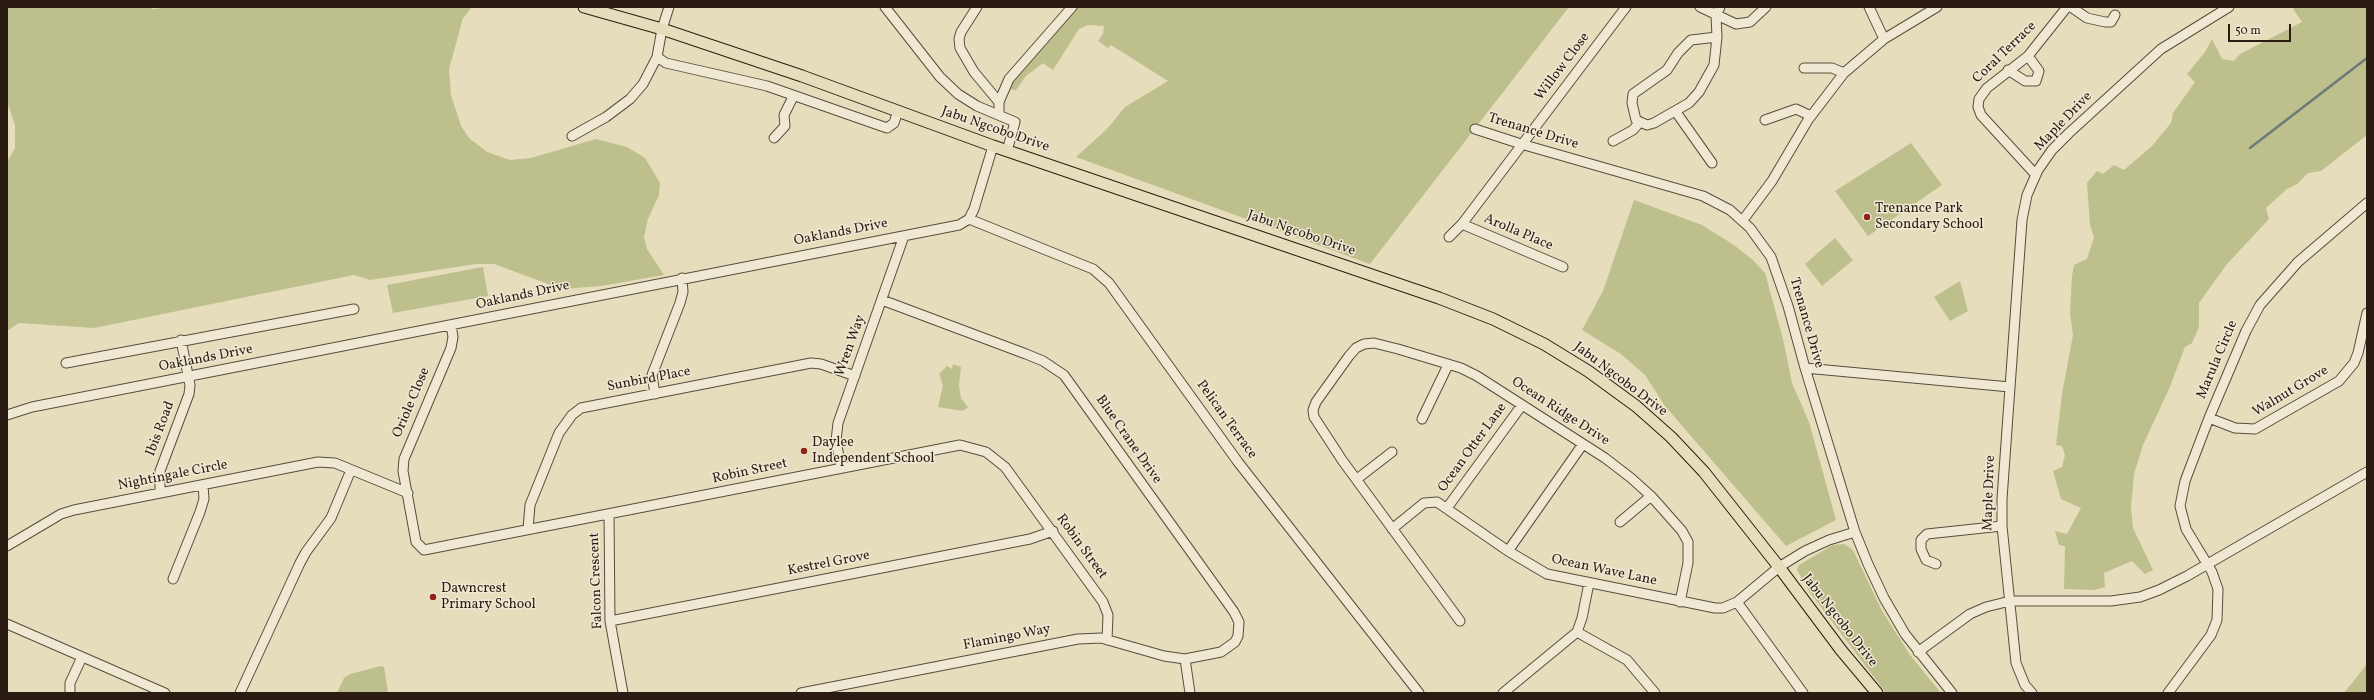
<!DOCTYPE html>
<style>
body{margin:0}
#map{position:relative;width:2374px;height:700px;overflow:hidden;background:#e6ddbd;font-family:Vollkorn,serif}
canvas{display:block}
.frame{position:absolute;inset:0;border:8px solid #2a1c12;pointer-events:none}
.scale{position:absolute;left:2228px;top:24px;width:63px;height:18px;box-sizing:border-box;border:2px solid #2a1c12;border-top:0;padding-left:5px;font-size:12px;line-height:14px;white-space:nowrap;color:#2a1c12;-webkit-text-stroke:3px #efe9d4;paint-order:stroke}
</style>
<div id="map">
<canvas width="2374" height="700"></canvas>
<div class="frame"></div>
<div class="scale">50 m</div>
</div>
<script>
const c = document.querySelector('canvas').getContext('2d');
c.lineJoin = 'round';
function fill(path, color) {
  c.fillStyle = color;
  c.fill(path, 'evenodd');
}
function poly(rows) {
  const path = new Path2D();
  for (const r of rows) {
    path.moveTo(r[0], r[1]);
    for (let i = 2; i < r.length; i += 2) path.lineTo(r[i], r[i + 1]);
  }
  return path;
}
function stroke(path, color, width, dash) {
  c.strokeStyle = color;
  c.lineWidth = width;
  c.lineCap = dash ? 'butt' : 'round';
  c.setLineDash(dash || []);
  c.stroke(path);
}
function write(font, color, halo, rows, align = 'center') {
  c.font = font + ' Vollkorn,serif';
  c.lineWidth = 3;
  c.setLineDash([]);
  c.textBaseline = 'middle';
  c.strokeStyle = halo;
  c.fillStyle = color;
  for (const [text, x, y, turn = 0] of rows) {
    c.save();
    c.translate(x, y);
    c.rotate((+turn || 0) * Math.PI / 180);
    c.textAlign = isNaN(turn) ? turn : align;
    if (halo) c.strokeText(text, 0, 0);
    c.fillText(text, 0, 0);
    c.restore();
  }
}
const green = poly([
 [7,7,148,7,153,9,176,7,472,7,463,18,449,69,451,95,461,126,469,138,487,152,510,160,531,158,596,139,627,147,645,158,660,183,659,195,648,219,644,237,647,249,664,275,601,286,562,289,494,264,476,264,370,280,354,275,94,328,19,323,7,331,7,162,15,148,15,125,7,102],
 [1076,7,1569,7,1370,264,1076,157,1108,128,1125,107,1168,81,1111,45,1108,48,1098,41,1103,34,1104,26,1088,25,1079,29,1053,70,1043,63,1026,76,1016,90,1006,89],
 [2295,7,2367,7,2367,135,2321,171,2308,173,2297,184,2287,189,2266,208,2269,219,2227,264,2199,303,2199,327,2192,343,2185,347,2169,389,2143,445,2134,474,2131,507,2133,528,2153,570,2145,574,2132,561,2104,573,2105,587,2094,590,2064,589,2065,546,2059,545,2055,531,2067,534,2081,508,2061,499,2053,471,2062,467,2065,455,2062,446,2056,445,2062,394,2073,335,2070,313,2072,276,2074,265,2087,259,2094,237,2090,225,2087,183,2097,171,2103,174,2114,165,2124,170,2152,146,2171,123,2173,113,2195,82,2187,74,2205,52,2212,39,2222,59,2234,61,2240,54,2302,22,2293,9],
 [1911,143,1942,185,1868,236,1835,191],
 [1634,200,1702,225,1734,245,1754,261,1765,273,1783,339,1792,383,1809,422,1836,520,1786,546,1665,406,1645,375,1621,354,1582,330,1603,291],
 [1835,238,1853,260,1822,286,1805,264],
 [483,267,488,296,393,313,387,285],
 [1960,281,1968,311,1950,321,1934,297],
 [953,364,961,367,959,386,961,398,968,407,963,411,938,407,943,385,939,374,947,366,952,369],
 [1844,544,1853,550,1882,611,1910,655,1941,693,1886,693,1808,590,1797,570,1799,565,1833,545],
 [2367,664,2367,693,2344,693],
 [381,666,384,667,388,693,337,693,344,678,350,674]
]);
const stream = poly([
 [2250,148,2367,58]
]);
const minor = poly([
 [885,7,940,77,958,94,977,106,1015,122,1007,151],
 [977,7,961,32,959,39,960,48,974,72,999,102],
 [1700,7,1736,24,1750,22,1766,7],
 [1869,7,1884,39],
 [2071,7,2087,18,2105,22,2111,22,2115,15],
 [1717,37,1691,40,1678,53,1667,70,1633,94,1632,103,1636,120,1647,125,1654,123,1689,103,1699,92,1714,65,1717,37,1716,15,1720,7],
 [657,57,666,63,767,86,887,128,894,123,898,111],
 [1804,68,1832,68,1844,73],
 [2008,70,2025,81,2036,81,2039,71,2028,56],
 [1676,112,1712,163],
 [999,114,999,102,1009,79,1072,7],
 [1765,120,1796,109,1811,116],
 [1475,129,1521,144,1703,196,1730,210,1750,228,1771,257,1788,306,1805,368,1855,532,1868,564,1884,598,1905,634,1952,693],
 [572,136,606,117,630,99,643,84,657,57,662,29,669,7],
 [774,138,785,126,784,115,793,97],
 [1613,141,1633,130,1639,123],
 [2036,175,1981,115,1978,107,1979,99,1987,88,2028,56,2067,7],
 [969,219,1093,269,1109,283,1238,462,1419,693],
 [1743,220,1772,181,1808,120,1844,73,1884,39,1937,7],
 [1462,224,1563,267],
 [1449,237,1462,224,1626,7],
 [451,325,453,337,451,348,404,459,403,471,416,542,424,550,960,445,986,452,1005,467,1103,602,1108,615,1107,640],
 [66,363,354,309],
 [1805,368,2010,387],
 [655,394,652,375,680,303,683,292,682,278],
 [7,415,32,407,959,225,969,219,974,209,993,146],
 [2209,418,2235,428,2255,429,2339,381,2354,363,2358,353,2367,313],
 [1422,419,1448,365],
 [841,467,836,441,838,423,904,236],
 [1357,479,1392,452],
 [160,492,160,471,189,394,190,385,181,340],
 [1447,508,1522,405],
 [609,514,610,621,623,693],
 [1620,522,1651,496],
 [528,529,530,505,559,433,572,415,581,408,811,363,821,364,855,376],
 [1392,529,1424,503,1437,502,1508,551,1547,574,1715,608,1723,608,1737,602,1779,567,1805,551,1829,540,1855,532],
 [7,546,61,514,74,510,318,462,335,463,408,493],
 [1508,551,1583,444],
 [1936,564,1926,560,1921,549,1921,540,1927,534,2002,526],
 [173,579,200,512,204,499,203,485],
 [1737,602,1803,693],
 [610,621,1030,539,1053,531],
 [1460,621,1342,460,1314,417,1313,410,1316,402,1349,356,1356,348,1364,344,1374,343,1398,349,1461,368,1477,376,1605,458,1631,478,1651,496,1682,531,1688,542,1688,563,1680,602],
 [7,624,165,693],
 [1577,632,1627,660,1655,693],
 [1918,652,1970,614,1986,607,2010,601,2111,601,2140,597,2159,590,2187,576,2367,472],
 [1185,659,1190,693],
 [70,693,70,683,82,657],
 [240,693,300,563,306,552,331,518,351,470],
 [801,693,1078,639,1101,638,1164,656,1185,659,1221,652,1235,642,1238,636,1239,622,1234,612,1064,375,1043,361,1026,354,882,300],
 [1503,693,1577,632,1582,618,1589,583],
 [2032,693,2025,685,2016,663,2002,526,2002,499,2022,220,2027,195,2038,170,2052,150,2069,133,2161,49,2229,7],
 [2168,693,2211,635,2217,620,2218,589,2212,572,2186,529,2180,506,2185,481,2209,418,2246,331,2260,305,2298,262,2367,203]
]);
const major = poly([
 [584,7,662,29,802,76,993,146,1439,298,1493,319,1544,344,1588,371,1636,406,1671,437,1704,472,1779,567,1841,650,1877,693]
]);
const markers = [
 [1867,217,4,"#8f2418"],
 [804,451,4,"#8f2418"],
 [433,597,4,"#8f2418"]
];
const streetNames = [
 ["Coral Terrace",2005,53,-44],
 ["Willow Close",1563,67,-53],
 ["Maple Drive",2064,122,-46],
 ["Jabu Ngcobo Drive",995,130,19],
 ["Trenance Drive",1533,132,17],
 ["Oaklands Drive",841,233,-11],
 ["Arolla Place",1518,233,23],
 ["Jabu Ngcobo Drive",1301,234,19],
 ["Oaklands Drive",523,296,-12],
 ["Trenance Drive",1806,323,74],
 ["Wren Way",851,346,-70],
 ["Oaklands Drive",206,359,-11],
 ["Marula Circle",2218,360,-67],
 ["Sunbird Place",649,380,-11],
 ["Jabu Ngcobo Drive",1620,380,37],
 ["Walnut Grove",2291,392,-31],
 ["Oriole Close",412,403,-67],
 ["Ocean Ridge Drive",1560,412,33],
 ["Pelican Terrace",1226,420,54],
 ["Ibis Road",161,429,-69],
 ["Blue Crane Drive",1128,440,55],
 ["Ocean Otter Lane",1473,448,-54],
 ["Robin Street",750,472,-12],
 ["Nightingale Circle",173,476,-11],
 ["Maple Drive",1990,493,-88],
 ["Robin Street",1081,547,54],
 ["Kestrel Grove",829,564,-11],
 ["Ocean Wave Lane",1604,571,12],
 ["Falcon Crescent",597,581,-92],
 ["Jabu Ngcobo Drive",1839,621,52],
 ["Flamingo Way",1007,638,-11]
];
const poiNames = [
 ["Trenance Park",1875,209],
 ["Secondary School",1875,225],
 ["Daylee",812,443],
 ["Independent School",812,459],
 ["Dawncrest",441,589],
 ["Primary School",441,605]
];
fill(green, '#bdbf8c');
stroke(stream, '#6d7b77', 2.5);
stroke(minor, '#594c3d', 11);
stroke(major, '#2a1c12', 13);
stroke(minor, '#efe9d4', 9);
stroke(major, '#e6ddbd', 11);
for (const [x, y, r, color] of markers) {
  const dot = new Path2D();
  dot.arc(x, y, r, 0, 2 * Math.PI);
  c.fillStyle = color;
  c.fill(dot);
  stroke(dot, '#efe9d4', 1.5);
}
write('14px', '#2a1c12', '#efe9d4', streetNames);
write('14px', '#2a1c12', '#efe9d4', poiNames, 'left');
</script>
